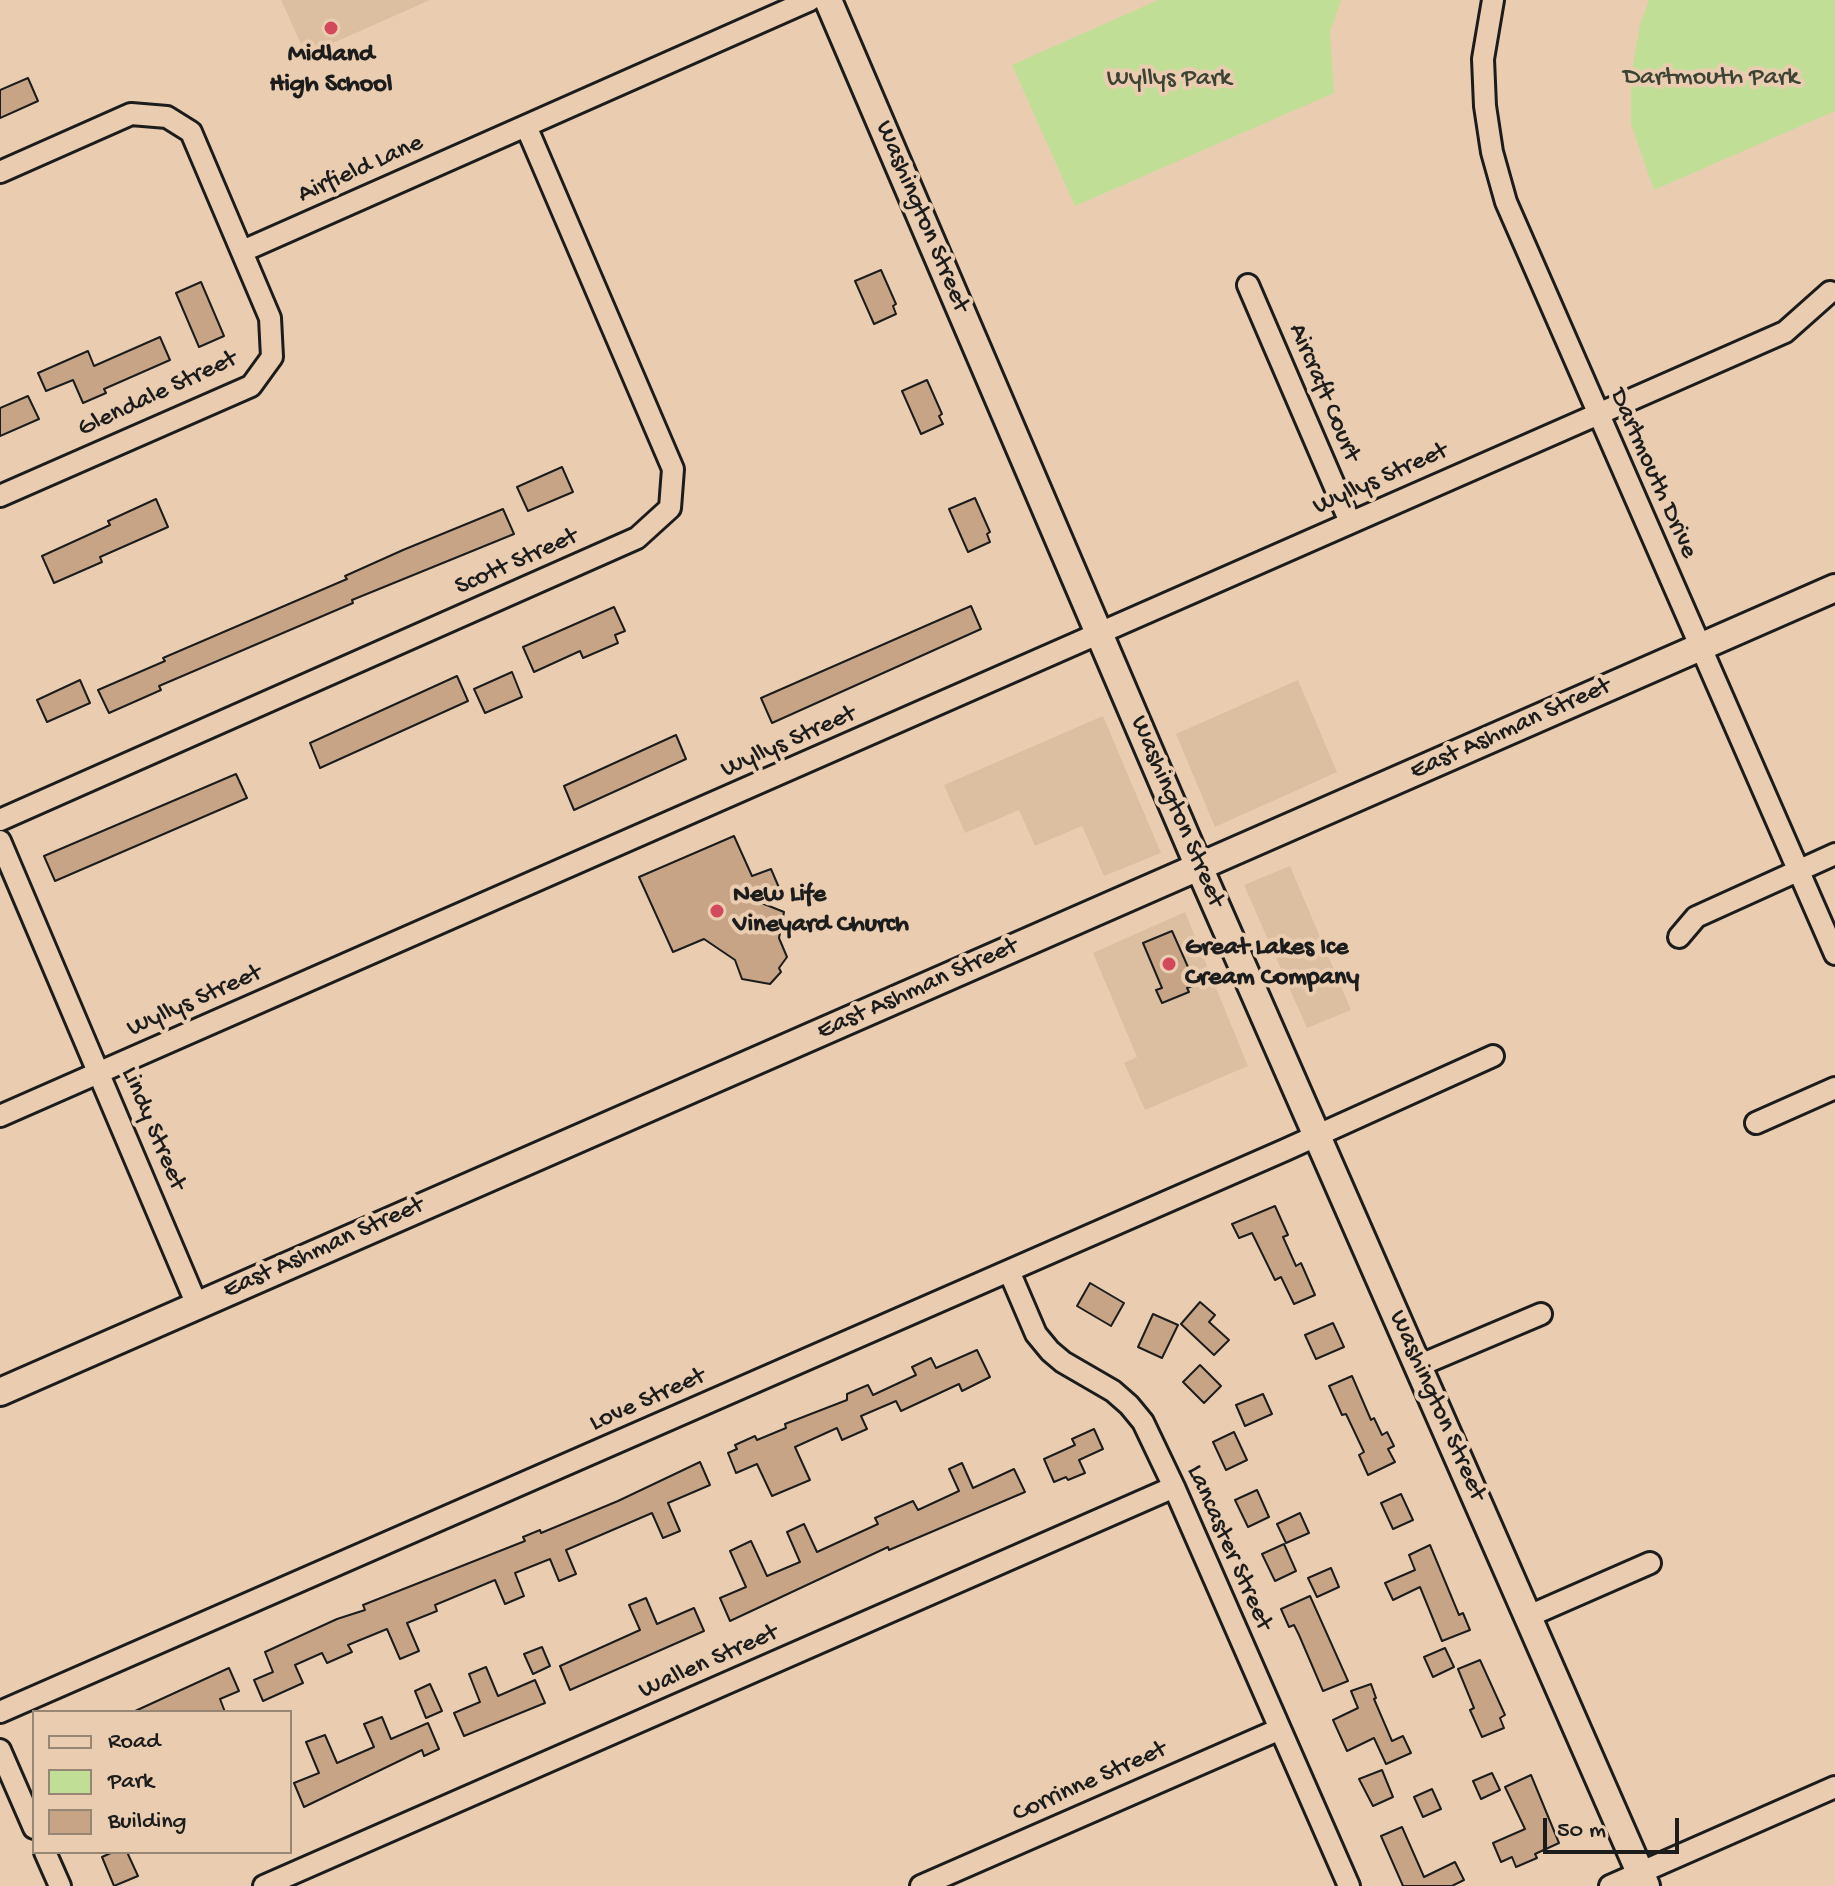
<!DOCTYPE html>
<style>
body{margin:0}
#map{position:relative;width:1835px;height:1886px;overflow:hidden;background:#eacdb1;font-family:"Gochi Hand",sans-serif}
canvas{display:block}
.legend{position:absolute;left:32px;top:1710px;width:260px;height:144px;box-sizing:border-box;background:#eacdb1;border:2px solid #988675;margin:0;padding:10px 14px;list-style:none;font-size:24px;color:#1c1c1c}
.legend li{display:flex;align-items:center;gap:16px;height:40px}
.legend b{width:40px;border:2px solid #988675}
.scale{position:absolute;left:1543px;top:1818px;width:136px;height:36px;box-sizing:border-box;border:4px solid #1c1c1c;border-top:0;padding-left:10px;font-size:24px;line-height:28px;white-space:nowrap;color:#1c1c1c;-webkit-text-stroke:6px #eacdb1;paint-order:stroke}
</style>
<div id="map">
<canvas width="1835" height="1886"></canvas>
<ul class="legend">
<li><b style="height:10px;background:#eacdb1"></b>Road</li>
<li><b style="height:22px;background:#c1de96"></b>Park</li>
<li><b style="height:22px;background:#c8a487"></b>Building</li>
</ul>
<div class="scale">50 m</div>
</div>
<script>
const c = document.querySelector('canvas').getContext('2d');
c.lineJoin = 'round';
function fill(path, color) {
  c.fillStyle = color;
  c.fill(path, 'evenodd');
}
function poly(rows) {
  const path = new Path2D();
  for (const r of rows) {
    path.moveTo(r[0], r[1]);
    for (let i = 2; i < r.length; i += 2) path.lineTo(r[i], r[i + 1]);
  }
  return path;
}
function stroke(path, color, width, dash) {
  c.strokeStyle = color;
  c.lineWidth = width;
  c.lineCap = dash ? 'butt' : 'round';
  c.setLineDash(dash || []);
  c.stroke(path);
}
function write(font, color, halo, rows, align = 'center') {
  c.font = font + ' "Gochi Hand",sans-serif';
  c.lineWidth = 8;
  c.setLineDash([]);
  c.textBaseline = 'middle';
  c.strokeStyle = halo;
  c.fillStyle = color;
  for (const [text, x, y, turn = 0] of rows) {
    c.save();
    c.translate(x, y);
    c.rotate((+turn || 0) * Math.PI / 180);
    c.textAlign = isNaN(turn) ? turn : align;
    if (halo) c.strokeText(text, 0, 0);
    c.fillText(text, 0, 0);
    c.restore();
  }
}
const built = poly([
 [281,0,430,0,306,55],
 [1298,680,1337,772,1215,827,1176,734],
 [1103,716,1161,853,1104,876,1082,826,1035,846,1019,810,965,833,944,785],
 [1290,866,1351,1010,1307,1028,1244,885],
 [1185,912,1248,1066,1145,1110,1124,1063,1137,1057,1093,953]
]);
const green = poly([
 [1158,0,1341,0,1330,32,1334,93,1075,206,1012,65],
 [1649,0,1835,0,1835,111,1654,190,1631,124,1631,75,1640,25]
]);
const building = poly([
 [28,78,38,101,0,118,0,90,28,78],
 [881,270,896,304,893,306,896,314,874,324,855,281,881,270],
 [201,282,224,336,199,347,176,293,201,282],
 [160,337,170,360,104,389,106,393,83,403,73,380,46,391,38,373,88,351,94,366,160,337],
 [927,380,942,414,939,416,943,424,921,434,902,391,927,380],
 [28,396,39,419,0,436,0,408,28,396],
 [562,467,573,492,528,511,517,487,562,467],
 [975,498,990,532,987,534,990,542,968,552,949,509,975,498],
 [156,499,168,527,100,557,102,562,54,583,42,556,110,525,108,521,156,499],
 [503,509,514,534,352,600,353,603,159,686,161,690,109,713,98,690,165,661,163,658,347,579,345,576,403,550,503,509],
 [971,606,981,629,772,723,761,698,971,606],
 [614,607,625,631,615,635,618,643,583,658,580,651,534,672,523,647,614,607],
 [512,672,522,697,485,713,474,689,512,672],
 [457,676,468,701,320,768,310,743,457,676],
 [80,680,90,703,47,722,37,700,80,680],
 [676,735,686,759,574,810,564,786,676,735],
 [236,774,247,798,55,881,44,856,236,774],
 [734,836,752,876,771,869,780,890,759,902,784,912,779,938,787,957,779,968,781,972,770,984,742,979,735,960,704,939,673,952,639,877,734,836],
 [1172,931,1196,985,1187,988,1189,992,1162,1003,1156,990,1162,988,1143,943,1172,931],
 [1275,1206,1288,1235,1283,1237,1296,1266,1301,1263,1315,1295,1294,1304,1281,1277,1275,1280,1252,1233,1239,1238,1232,1224,1275,1206],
 [1090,1283,1124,1303,1111,1326,1077,1306,1090,1283],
 [1200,1302,1215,1315,1209,1322,1229,1340,1214,1355,1181,1324,1200,1302],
 [1153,1314,1178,1325,1162,1358,1138,1347,1153,1314],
 [1333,1323,1344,1347,1316,1359,1305,1335,1333,1323],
 [977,1350,990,1377,962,1391,959,1384,901,1411,896,1401,861,1416,867,1429,842,1440,837,1428,795,1447,810,1480,772,1496,757,1464,736,1473,728,1453,737,1449,735,1445,755,1436,757,1440,786,1428,785,1424,847,1400,847,1394,868,1385,873,1395,916,1375,912,1367,931,1358,936,1368,977,1350],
 [1200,1365,1221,1386,1204,1403,1183,1382,1200,1365],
 [1352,1376,1371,1420,1374,1418,1382,1435,1387,1432,1394,1446,1388,1449,1395,1462,1368,1475,1359,1455,1364,1452,1346,1414,1342,1415,1329,1386,1352,1376],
 [1263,1394,1272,1414,1245,1426,1236,1405,1263,1394],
 [1094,1429,1103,1449,1079,1460,1085,1473,1068,1480,1066,1477,1054,1482,1044,1459,1075,1445,1072,1439,1094,1429],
 [1234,1432,1247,1460,1226,1470,1213,1442,1234,1432],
 [700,1462,710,1485,668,1503,680,1531,663,1538,652,1513,566,1550,576,1574,559,1581,550,1559,515,1573,524,1596,505,1604,495,1580,435,1605,437,1611,407,1623,419,1651,400,1659,387,1629,348,1645,352,1652,327,1663,322,1653,295,1665,303,1683,263,1701,254,1680,273,1672,265,1652,337,1619,365,1610,363,1605,525,1541,523,1537,540,1530,541,1533,618,1501,700,1462],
 [962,1463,973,1488,1014,1469,1025,1492,889,1550,888,1547,730,1621,720,1598,746,1587,730,1551,751,1541,767,1576,800,1562,787,1532,804,1524,817,1552,878,1524,875,1518,913,1501,918,1510,959,1491,949,1469,962,1463],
 [1257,1490,1269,1517,1248,1527,1235,1500,1257,1490],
 [1401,1494,1413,1520,1393,1529,1381,1503,1401,1494],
 [1300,1513,1309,1533,1286,1543,1277,1524,1300,1513],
 [1284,1544,1296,1571,1275,1581,1262,1554,1284,1544],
 [1430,1545,1459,1615,1463,1613,1470,1630,1442,1641,1420,1587,1393,1600,1385,1583,1415,1570,1409,1555,1430,1545],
 [1331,1568,1339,1587,1317,1597,1308,1578,1331,1568],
 [1310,1596,1348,1681,1323,1691,1299,1635,1294,1625,1289,1627,1281,1609,1310,1596],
 [646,1598,657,1624,694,1608,704,1631,570,1690,560,1666,640,1630,629,1605,646,1598],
 [542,1647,550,1666,533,1674,524,1654,542,1647],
 [1445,1648,1454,1667,1433,1677,1424,1657,1445,1648],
 [1480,1660,1505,1715,1500,1718,1504,1728,1482,1737,1470,1710,1474,1708,1458,1669,1480,1660],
 [486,1667,498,1696,535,1680,545,1703,464,1736,454,1713,480,1702,469,1674,486,1667],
 [229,1668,239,1691,220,1699,225,1712,133,1712,229,1668],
 [430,1684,442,1711,426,1718,415,1691,430,1684],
 [1371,1684,1376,1698,1374,1699,1392,1741,1403,1736,1411,1753,1386,1764,1374,1738,1347,1751,1333,1720,1358,1708,1351,1691,1371,1684],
 [382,1717,391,1739,428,1723,439,1749,424,1756,422,1750,304,1807,294,1783,319,1773,306,1742,325,1735,337,1763,374,1747,364,1724,382,1717],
 [1382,1770,1393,1797,1373,1806,1359,1779,1382,1770],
 [1492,1773,1500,1790,1481,1799,1473,1781,1492,1773],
 [1531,1775,1559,1843,1535,1854,1537,1858,1516,1867,1512,1857,1501,1862,1493,1843,1525,1829,1505,1787,1531,1775],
 [1432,1789,1441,1809,1423,1817,1414,1797,1432,1789],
 [1402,1827,1424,1877,1455,1862,1464,1880,1452,1886,1403,1886,1381,1836,1402,1827],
 [113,1852,127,1852,138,1876,114,1886,102,1857,113,1852]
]);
const street = poly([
 [1493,0,1483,59,1485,106,1492,152,1506,202,1835,954],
 [0,172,131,114,167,117,191,132,270,318,272,357,251,386,0,496],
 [243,251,810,0],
 [1248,285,1350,522],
 [0,820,637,538,670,508,673,469,526,126],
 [0,841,197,1305],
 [1679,937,1696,917,1835,854],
 [0,1116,1785,332,1830,292],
 [1756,1123,1835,1088],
 [1009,1271,1036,1334,1050,1351,1063,1362,1113,1391,1129,1405,1143,1422,1174,1487,1349,1886],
 [1418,1366,1541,1314],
 [1529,1616,1650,1563],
 [0,1712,1285,1150,1493,1056],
 [0,1750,34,1828],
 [45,1852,60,1886],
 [264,1886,1174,1487],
 [921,1886,1280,1729],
 [1610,1886,1835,1787]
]);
const secondary = poly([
 [828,0,1199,867,1646,1886],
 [0,1392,1835,588]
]);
const markers = [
 [331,28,8,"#d1495b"],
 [717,911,8,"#d1495b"],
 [1169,964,8,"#d1495b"]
];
const poiNames = [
 ["Midland",331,56,"center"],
 ["High School",331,86,"center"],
 ["New Life",733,896],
 ["Vineyard Church",733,926],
 ["Great Lakes Ice",1185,949],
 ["Cream Company",1185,979]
];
const parkNames = [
 ["Dartmouth Park",1711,79],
 ["Wyllys Park",1169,80]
];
const streetNames = [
 ["Airfield Lane",361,170,-24],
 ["Washington Street",921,217,67],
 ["Aircraft Court",1323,393,67],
 ["Glendale Street",158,395,-25],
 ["Dartmouth Drive",1652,474,66],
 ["Wyllys Street",1381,480,-24],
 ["Scott Street",517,563,-24],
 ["East Ashman Street",1511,730,-24],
 ["Wyllys Street",789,743,-24],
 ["Washington Street",1176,812,67],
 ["East Ashman Street",918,990,-24],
 ["Wyllys Street",195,1002,-24],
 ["Lindy Street",152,1129,67],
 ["East Ashman Street",324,1249,-24],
 ["Love Street",648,1401,-24],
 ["Washington Street",1436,1406,66],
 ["Lancaster Street",1228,1548,66],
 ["Wallen Street",709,1663,-24],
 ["Corrinne Street",1090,1783,-24]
];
fill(built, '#dcbea1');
fill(green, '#c1de96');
fill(building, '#c8a487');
stroke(building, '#1c1c1c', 2);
stroke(street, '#1c1c1c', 26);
stroke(secondary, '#1c1c1c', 32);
stroke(street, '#eacdb1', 20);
stroke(secondary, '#eacdb1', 26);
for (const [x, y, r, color] of markers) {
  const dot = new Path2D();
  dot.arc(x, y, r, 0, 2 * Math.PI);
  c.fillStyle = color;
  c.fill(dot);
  stroke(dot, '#eacdb1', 3);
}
write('bold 26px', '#1c1c1c', '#eacdb1', poiNames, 'left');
write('26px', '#3d4334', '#eacdb1', parkNames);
write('26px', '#1c1c1c', '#eacdb1', streetNames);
</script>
